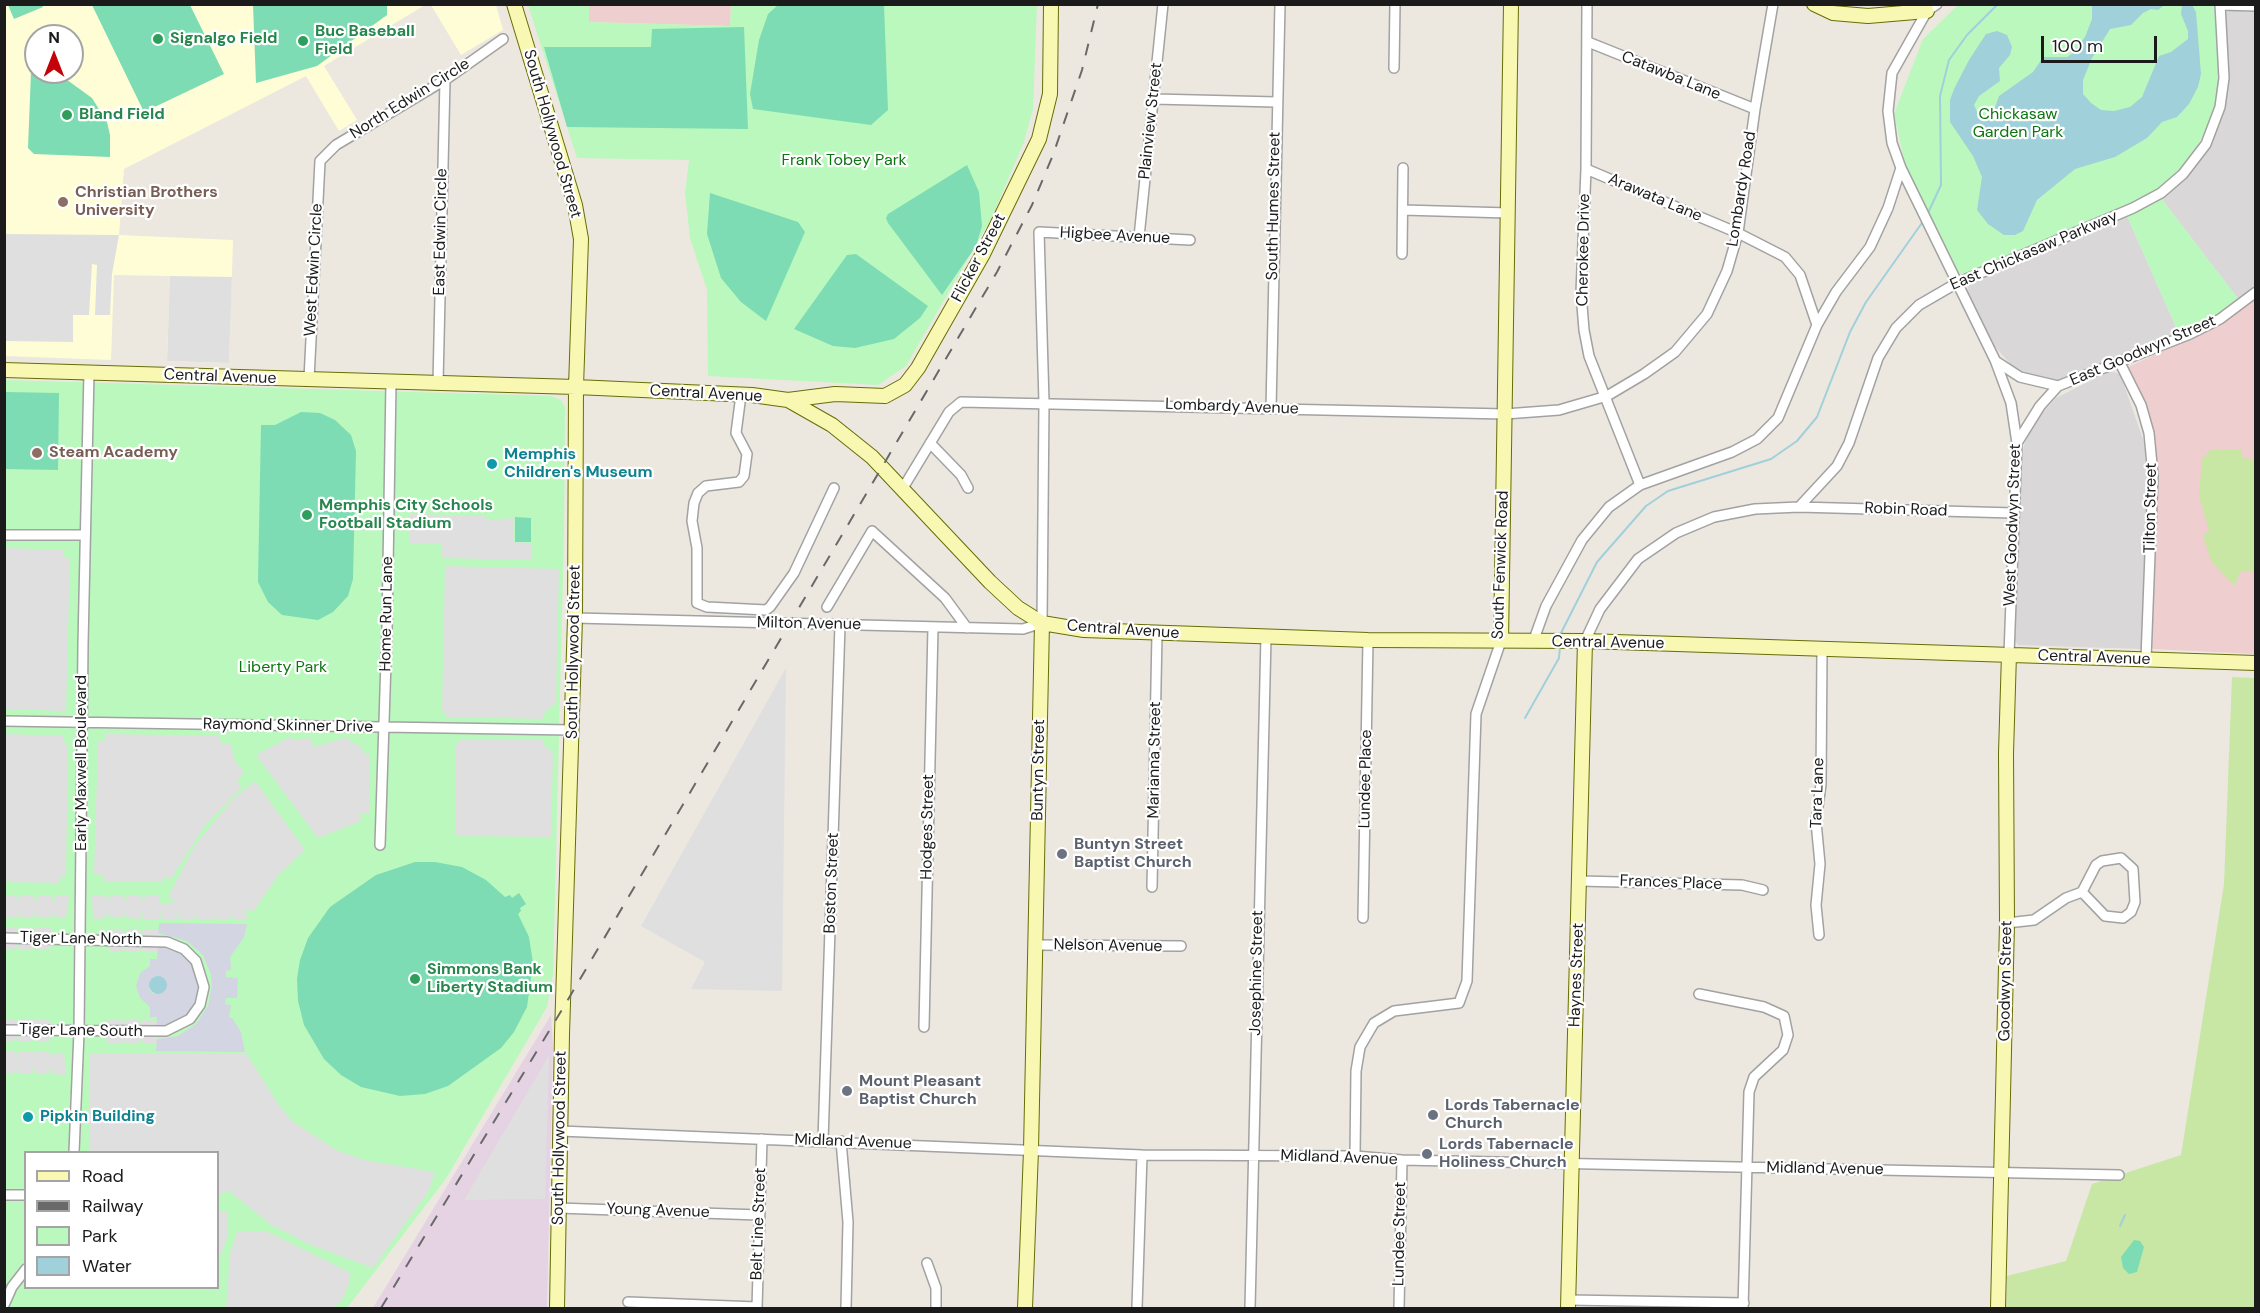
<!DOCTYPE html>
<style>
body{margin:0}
#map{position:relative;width:2260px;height:1313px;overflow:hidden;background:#ece8e0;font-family:"DM Sans",sans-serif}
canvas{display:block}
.frame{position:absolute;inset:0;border:6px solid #1b1b1b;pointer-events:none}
.legend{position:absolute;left:24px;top:1151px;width:195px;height:138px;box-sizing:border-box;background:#fff;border:2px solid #a4a4a4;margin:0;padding:8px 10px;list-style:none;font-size:18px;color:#1b1b1b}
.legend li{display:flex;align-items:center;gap:12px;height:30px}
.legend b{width:30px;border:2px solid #a4a4a4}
.north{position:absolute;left:24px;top:24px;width:60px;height:60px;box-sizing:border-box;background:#fff;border:2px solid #a4a4a4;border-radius:50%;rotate:0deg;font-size:16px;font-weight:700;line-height:24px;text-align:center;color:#1b1b1b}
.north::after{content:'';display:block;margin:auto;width:21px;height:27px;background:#c3020a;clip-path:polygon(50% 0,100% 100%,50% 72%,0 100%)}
.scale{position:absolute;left:2041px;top:36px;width:116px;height:27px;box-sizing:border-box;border:3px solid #1b1b1b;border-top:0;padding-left:8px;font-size:18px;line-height:21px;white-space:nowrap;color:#1b1b1b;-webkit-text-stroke:4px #fff;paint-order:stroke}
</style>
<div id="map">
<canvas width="2260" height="1313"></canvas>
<div class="frame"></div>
<ul class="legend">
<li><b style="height:8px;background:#f8f8b2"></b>Road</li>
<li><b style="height:8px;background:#696969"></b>Railway</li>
<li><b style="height:16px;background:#bbf8bd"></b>Park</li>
<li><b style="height:16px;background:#a0d0da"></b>Water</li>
</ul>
<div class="north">N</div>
<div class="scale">100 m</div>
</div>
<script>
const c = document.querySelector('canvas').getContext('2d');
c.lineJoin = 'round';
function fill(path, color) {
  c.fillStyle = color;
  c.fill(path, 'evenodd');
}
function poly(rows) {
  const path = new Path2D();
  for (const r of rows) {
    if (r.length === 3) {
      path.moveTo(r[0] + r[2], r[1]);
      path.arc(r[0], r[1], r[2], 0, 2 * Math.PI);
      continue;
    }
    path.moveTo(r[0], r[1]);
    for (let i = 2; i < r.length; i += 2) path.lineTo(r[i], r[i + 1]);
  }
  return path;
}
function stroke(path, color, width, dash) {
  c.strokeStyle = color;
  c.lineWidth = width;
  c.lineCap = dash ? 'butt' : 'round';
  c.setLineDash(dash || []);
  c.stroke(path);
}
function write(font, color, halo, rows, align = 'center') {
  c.font = font + ' "DM Sans",sans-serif';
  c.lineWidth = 4.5;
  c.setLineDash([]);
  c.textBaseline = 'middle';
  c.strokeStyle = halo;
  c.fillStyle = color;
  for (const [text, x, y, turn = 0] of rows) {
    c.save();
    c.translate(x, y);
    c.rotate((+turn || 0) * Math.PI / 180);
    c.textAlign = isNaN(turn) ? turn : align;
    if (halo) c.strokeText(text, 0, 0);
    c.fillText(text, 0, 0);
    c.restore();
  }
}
const residential = poly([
 [2229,11,2255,12,2255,284,2239,300,2161,198,2202,157,2222,114,2227,96,2228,69,2225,14],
 [2127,216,2179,334,2070,379,2051,381,2024,374,2012,366,1991,342,1967,291,1969,283],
 [2110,371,2120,374,2144,442,2147,475,2141,649,2018,645,2015,641,2019,480,2024,445,2035,421,2056,398]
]);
const commercial = poly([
 [589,5,731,5,730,26,588,22],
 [2255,298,2255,654,2153,649,2150,642,2154,462,2128,367,2213,328]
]);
const industrial = poly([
 [551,1015,553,1046,547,1308,373,1308]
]);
const education = poly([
 [5,5,425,5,324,66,357,120,339,131,306,76,124,169,119,235,233,240,229,363,167,361,170,276,114,275,111,360,5,356],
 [36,36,72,36,72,72,36,72],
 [431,5,496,5,503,30,461,55]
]);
const grass = poly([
 [2241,449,2241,457,2255,460,2256,571,2241,571,2234,586,2211,561,2203,536,2209,530,2199,496,2202,459,2211,450],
 [2232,677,2255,678,2255,1308,2006,1308,2007,1276,2066,1261,2092,1184,2181,1155,2224,884]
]);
const park = poly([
 [528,5,589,5,589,22,730,26,731,5,1037,5,1033,109,1024,142,991,219,906,366,878,385,708,376,707,290,690,238,685,193,689,160,577,158],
 [1958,5,2214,5,2219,78,2217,98,2206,131,2187,162,2153,193,1966,275,1959,273,1905,165,1894,114,1923,39],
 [2161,198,2239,300,2210,319,2179,334,2127,216],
 [5,380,551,396,561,400,565,407,564,536,553,974,547,1007,445,1180,347,1308,5,1308],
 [26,1152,218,1152,218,1288,26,1288]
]);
const pitch = poly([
 [8,5,42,5,43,7,14,19],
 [92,5,190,5,224,74,144,112],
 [253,5,387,5,387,15,317,66,256,83],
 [778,5,884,5,888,110,871,125,753,109,750,94,759,40,768,14],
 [744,27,748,129,567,127,544,47,651,47,652,29],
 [31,72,63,77,92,98,107,122,110,135,110,157,34,154,28,148],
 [967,165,979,192,982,226,976,246,942,295,888,223,886,218,888,214],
 [710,193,798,222,805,232,766,321,741,302,721,278,707,234],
 [856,254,928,306,920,318,894,339,855,348,833,346,794,329,847,255],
 [5,392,59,393,58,470,5,469],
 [301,412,320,413,335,420,351,435,356,451,353,579,348,596,333,612,318,620,282,615,268,602,258,582,261,425,275,425],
 [515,517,531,518,531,542,515,542],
 [415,862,435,862,462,867,486,880,505,897,510,895,512,898,519,893,526,904,520,908,521,911,518,914,529,937,533,963,527,1007,514,1032,501,1048,448,1086,425,1094,400,1096,361,1087,341,1075,324,1059,304,1025,298,1001,297,979,300,960,308,938,330,907,376,875],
 [2134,1240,2140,1241,2144,1247,2137,1272,2129,1274,2123,1268,2121,1257]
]);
const parking = poly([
 [5,234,119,235,112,274,110,315,95,315,97,265,92,264,89,315,73,315,73,342,5,341],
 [170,276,232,277,229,363,167,361],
 [409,514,485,516,485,520,513,518,513,542,532,543,532,560,442,558,441,543,409,543],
 [5,548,63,550,63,557,70,558,66,711,5,709],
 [445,566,559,569,556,702,544,713,544,719,445,717,445,712,442,711],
 [786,668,782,991,691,989,705,962,641,926],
 [5,734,63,736,63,743,68,744,66,876,60,877,60,883,5,882],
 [106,734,219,736,220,742,231,745,235,761,244,772,237,781,242,787,205,825,171,879,165,876,164,881,104,882,103,875,94,874,98,741,104,741],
 [290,737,294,740,310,738,314,747,348,737,350,742,359,745,364,753,369,753,370,814,360,814,361,821,318,838,256,755],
 [459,739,543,740,543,745,552,751,553,756,551,837,455,836,455,744,459,744],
 [255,781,305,850,279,874,253,912,246,909,247,920,233,920,231,913,229,920,215,920,214,913,212,920,198,920,196,913,194,920,180,919,178,912,177,919,162,919,160,912,159,919,144,919,143,911,141,919,127,918,125,911,124,918,109,918,108,911,105,918,94,919,91,896,106,896,108,903,109,896,124,896,125,903,127,896,142,896,143,903,145,896,159,896,160,904,171,904,174,899,168,897,195,845,232,800],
 [5,895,17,895,18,902,20,895,34,896,35,903,38,896,51,896,54,904,55,896,69,896,66,918,55,917,53,912,52,918,37,917,35,911,34,917,19,917,18,911,17,917,5,917],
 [5,927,16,927,17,934,18,927,34,928,34,934,36,928,51,928,50,950,36,950,34,942,32,949,18,949,17,943,15,949,5,949],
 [109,929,123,929,125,936,127,930,141,930,142,937,144,930,159,930,158,952,144,952,142,946,141,952,126,952,124,945,123,952,109,951,109,945,106,944],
 [5,1019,15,1019,16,1025,17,1019,33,1019,33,1026,35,1019,50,1020,49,1041,35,1041,33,1034,31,1041,17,1041,16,1034,14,1041,5,1041],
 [108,1020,122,1020,123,1027,125,1020,140,1020,141,1027,143,1020,157,1021,157,1043,143,1043,141,1036,140,1043,124,1043,123,1036,122,1043,107,1043,104,1027,107,1026],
 [5,1051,15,1052,16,1058,17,1052,33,1052,33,1058,35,1052,50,1052,51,1059,53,1053,64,1053,66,1075,52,1074,51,1066,49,1074,35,1074,33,1067,31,1074,17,1074,16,1067,14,1074,5,1073],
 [246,1053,280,1107,292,1121,307,1131,336,1150,364,1160,435,1172,428,1192,373,1268,311,1245,270,1224,229,1191,218,1195,218,1152,90,1152,90,1054],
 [549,1055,545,1199,464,1200],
 [218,1212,227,1212,227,1238,219,1259],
 [237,1232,268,1232,349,1272,350,1281,343,1298,334,1308,226,1308,230,1254]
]);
const plaza = poly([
 [159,923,247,924,244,937,230,957,231,970,226,971,226,977,238,978,237,998,226,998,225,1004,231,1005,229,1018,232,1018,241,1032,245,1052,156,1051,157,1039,178,1036,196,1024,208,1006,212,985,211,975,203,955,187,941,158,933],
 [158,946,182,953,192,963,199,984,197,999,190,1012,172,1024,157,1026,157,1017,150,1017,150,1007,140,998,136,986,140,973,150,966,150,959,157,959],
 [155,976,166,981,164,992,153,994,149,989]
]);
const water = poly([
 [2092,5,2164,5,2158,10,2151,9,2143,13,2131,25,2110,29,2092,58,2083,80,2083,94,2091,103,2101,110,2114,111,2130,107,2142,97,2159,56,2171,52,2188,39,2188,31,2181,14,2182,5,2192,5,2196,12,2201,74,2198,87,2189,104,2177,117,2162,122,2147,138,2115,157,2075,169,2037,200,2023,231,2015,235,2004,235,1988,224,1977,210,1982,177,1973,156,1950,122,1950,100,1954,89,1969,60,1986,34,1997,31,2007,35,2012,47,2010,55,1999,68,2000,81,1979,96,1974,105,1978,114,1988,117,1993,113,1999,96,2033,72,2043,57,2067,57,2073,53,2085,37,2092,19],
 [158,985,9]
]);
const stream = poly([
 [1927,215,1941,185,1940,96,1949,60,1967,35,1998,4],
 [1560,635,1597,562,1646,506,1668,491,1771,459,1797,441,1817,417,1850,332,1866,302,1924,220],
 [1525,718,1559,658,1560,647],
 [2120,1226,2125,1215]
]);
const street = poly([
 [1587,4,1586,169,1581,293,1584,330,1589,356,1640,485],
 [2220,5,2256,6],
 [1588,42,1755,109],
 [1394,68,1395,4],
 [1154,99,1276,102],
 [1901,168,1995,360,2011,403,2017,443,2009,654],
 [1586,169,1738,233,1785,257,1800,275,1817,325],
 [1403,210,1508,213],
 [1139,237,1163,4],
 [1402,254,1403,168],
 [1997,362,2020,377,2058,386],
 [2120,363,2141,405,2149,433,2153,475,2146,659],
 [309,379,320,161,336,145,445,80,503,39],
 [438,383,445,80],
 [741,395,736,433,747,454,744,476,739,482,706,486,698,493,694,503,692,521,697,548,697,603,707,607,766,610,770,607,794,573,834,488],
 [1271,408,1280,4],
 [930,443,961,475,968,488],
 [2017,443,2040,406,2058,386,2190,334,2220,319,2256,292],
 [903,488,949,412,961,402,1505,414,1559,410,1607,396,1644,374,1675,352,1707,314,1727,271,1738,233,1755,109,1773,4],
 [1799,507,2013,513],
 [4,535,85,535],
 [827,607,872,531,945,598,967,628],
 [575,618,1023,629,1042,623,1044,402,1039,232,1190,240],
 [1585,641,1600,609,1638,559,1676,533,1714,517,1755,509,1799,507,1837,466,1849,443,1878,358,1896,328,1919,305,1957,283,2133,208,2161,193,2183,174,2206,144,2220,107,2224,78,2220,4],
 [1533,642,1546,606,1582,540,1609,507,1640,485,1732,452,1757,439,1778,418,1817,325,1836,292,1870,247,1888,208,1901,168,1892,143,1888,111,1892,73,1927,11,1937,4],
 [4,721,572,730],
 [380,845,387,630,391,382],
 [1580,881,1742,885,1763,890],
 [1152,887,1157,634],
 [1363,918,1368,640],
 [2007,923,2034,920,2066,898,2082,892,2096,865,2102,861,2121,858,2133,869,2135,902,2131,912,2123,918,2105,916,2082,892],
 [1819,935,1816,905,1820,864,1816,822,1821,784,1822,650],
 [4,938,167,942,184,949,196,961,204,987,200,1005,190,1019,166,1031,4,1030],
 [1036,945,1181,946],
 [1699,994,1764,1007,1784,1016,1788,1035,1783,1050,1754,1077,1749,1092,1743,1308],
 [924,1027,933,627],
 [560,1131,1142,1155,1355,1156,1402,1160,2119,1175],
 [823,1141,840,625],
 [841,1141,848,1222,846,1308],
 [74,1152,79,1032,83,644,89,372],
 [1355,1156,1356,1071,1360,1047,1374,1023,1394,1011,1459,1003,1467,981,1476,714,1501,641],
 [4,1195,26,1195],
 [558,1208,759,1215],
 [927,1263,936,1288,936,1308],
 [1568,1300,1744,1303],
 [628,1302,757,1307],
 [4,1305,12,1287,26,1269],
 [757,1308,762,1139],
 [1137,1308,1142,1155],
 [1250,1308,1266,637],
 [1399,1308,1402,1160]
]);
const secondary = poly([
 [514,4,575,205,581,239,576,387,575,618,562,1034,557,1308],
 [1814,4,1833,13,1868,16,1927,11],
 [4,370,576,387,752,395,788,400,832,425,872,457,990,582,1018,608,1042,623,1084,630,1368,640,1585,641,2256,663],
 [788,400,835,394,885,396,905,385,918,368,983,254,1039,139,1050,94,1051,4],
 [1501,641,1511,4],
 [1025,1308,1031,1150,1042,623],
 [1568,1308,1585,641],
 [1998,1308,2007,923,2006,753,2009,654]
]);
const rail = poly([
 [381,1308,563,1008,997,272,1032,205,1053,155,1082,70,1098,4]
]);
const markers = [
 [158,39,6,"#2e9e5b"],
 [303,41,6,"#2e9e5b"],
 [67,115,6,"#2e9e5b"],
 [63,202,6,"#8d6e63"],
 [37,453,6,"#8d6e63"],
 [492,464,6,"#0f9aa8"],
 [307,515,6,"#2e9e5b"],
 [1062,854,6,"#6b7280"],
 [415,979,6,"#2e9e5b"],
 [847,1091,6,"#6b7280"],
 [1433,1115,6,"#6b7280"],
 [28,1117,6,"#0f9aa8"],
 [1427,1154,6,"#6b7280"]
];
const leisureNames = [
 ["Buc Baseball",315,32],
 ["Field",315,50],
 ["Signalgo Field",170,39],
 ["Bland Field",79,115],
 ["Memphis City Schools",319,506],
 ["Football Stadium",319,524],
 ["Simmons Bank",427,970],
 ["Liberty Stadium",427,988]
];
const streetNames = [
 ["Catawba Lane",1671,76,22],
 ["North Edwin Circle",410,99,-32],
 ["Plainview Street",1151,121,-84],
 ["South Hollywood Street",552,134,74],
 ["Lombardy Road",1742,189,-81],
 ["Arawata Lane",1655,198,23],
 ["South Humes Street",1274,206,-89],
 ["East Edwin Circle",441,232,-89],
 ["Higbee Avenue",1115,236,3],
 ["Cherokee Drive",1584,250,-89],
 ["East Chickasaw Parkway",2034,251,-23],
 ["Flicker Street",979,258,-62],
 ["West Edwin Circle",314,270,-87],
 ["East Goodwyn Street",2143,351,-23],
 ["Central Avenue",220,377,2],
 ["Central Avenue",706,394,3],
 ["Lombardy Avenue",1232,407,2],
 ["Tilton Street",2151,508,-89],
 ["Robin Road",1906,510,2],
 ["West Goodwyn Street",2013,525,-88],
 ["South Fenwick Road",1501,565,-88],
 ["Home Run Lane",387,614,-89],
 ["Milton Avenue",809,624,1],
 ["Central Avenue",1123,630,4],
 ["Central Avenue",1608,643,1],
 ["South Hollywood Street",574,652,-89],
 ["Central Avenue",2094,658,2],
 ["Raymond Skinner Drive",288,726,1],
 ["Marianna Street",1155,760,-89],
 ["Early Maxwell Boulevard",82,763,-90],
 ["Buntyn Street",1039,770,-89],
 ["Lundee Place",1366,779,-89],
 ["Tara Lane",1818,793,-88],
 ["Hodges Street",928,827,-89],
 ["Boston Street",832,883,-88],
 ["Frances Place",1671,883,2],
 ["Tiger Lane North",81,939,1],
 ["Nelson Avenue",1108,946,1],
 ["Josephine Street",1257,973,-89],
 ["Haynes Street",1577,975,-88],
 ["Goodwyn Street",2006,981,-89],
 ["Tiger Lane South",81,1031,1],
 ["South Hollywood Street",560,1138,-89],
 ["Midland Avenue",853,1142,2],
 ["Midland Avenue",1339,1158,2],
 ["Midland Avenue",1825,1169,1],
 ["Young Avenue",658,1211,2],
 ["Belt Line Street",759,1224,-88],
 ["Lundee Street",1400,1234,-89]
];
const parkNames = [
 ["Chickasaw",2018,115],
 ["Garden Park",2018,133],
 ["Frank Tobey Park",844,161],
 ["Liberty Park",283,668]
];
const educationNames = [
 ["Christian Brothers",75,193],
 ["University",75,211],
 ["Steam Academy",49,453]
];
const cultureNames = [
 ["Memphis",504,455],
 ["Children's Museum",504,473],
 ["Pipkin Building",40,1117]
];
const worshipNames = [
 ["Buntyn Street",1074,845],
 ["Baptist Church",1074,863],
 ["Mount Pleasant",859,1082],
 ["Baptist Church",859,1100],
 ["Lords Tabernacle",1445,1106],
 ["Church",1445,1124],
 ["Lords Tabernacle",1439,1145],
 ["Holiness Church",1439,1163]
];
fill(residential, '#d9d7d7');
fill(commercial, '#eecece');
fill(industrial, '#e5d2e3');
fill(education, '#fffdd6');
fill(grass, '#c8e7a5');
fill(park, '#bbf8bd');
fill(pitch, '#7ddcb3');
fill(parking, '#dfdfdf');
fill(plaza, '#d4d5e2');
fill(water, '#a0d0da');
stroke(stream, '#a0d0da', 2);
stroke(street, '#a2a2a2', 12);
stroke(secondary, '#676d06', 16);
stroke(street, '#fff', 9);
stroke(secondary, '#f8f8b2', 14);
stroke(rail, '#696969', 2, [12, 12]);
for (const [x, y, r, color] of markers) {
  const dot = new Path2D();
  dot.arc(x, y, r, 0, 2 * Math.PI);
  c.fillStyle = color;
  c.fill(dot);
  stroke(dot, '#fff', 2);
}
write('bold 16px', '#27864d', '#fff', leisureNames, 'left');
write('16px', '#1b1b1b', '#fff', streetNames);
write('16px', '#0c7510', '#fff', parkNames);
write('bold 16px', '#785e54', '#fff', educationNames, 'left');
write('bold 16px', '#0d838f', '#fff', cultureNames, 'left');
write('bold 16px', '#5b616d', '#fff', worshipNames, 'left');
</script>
